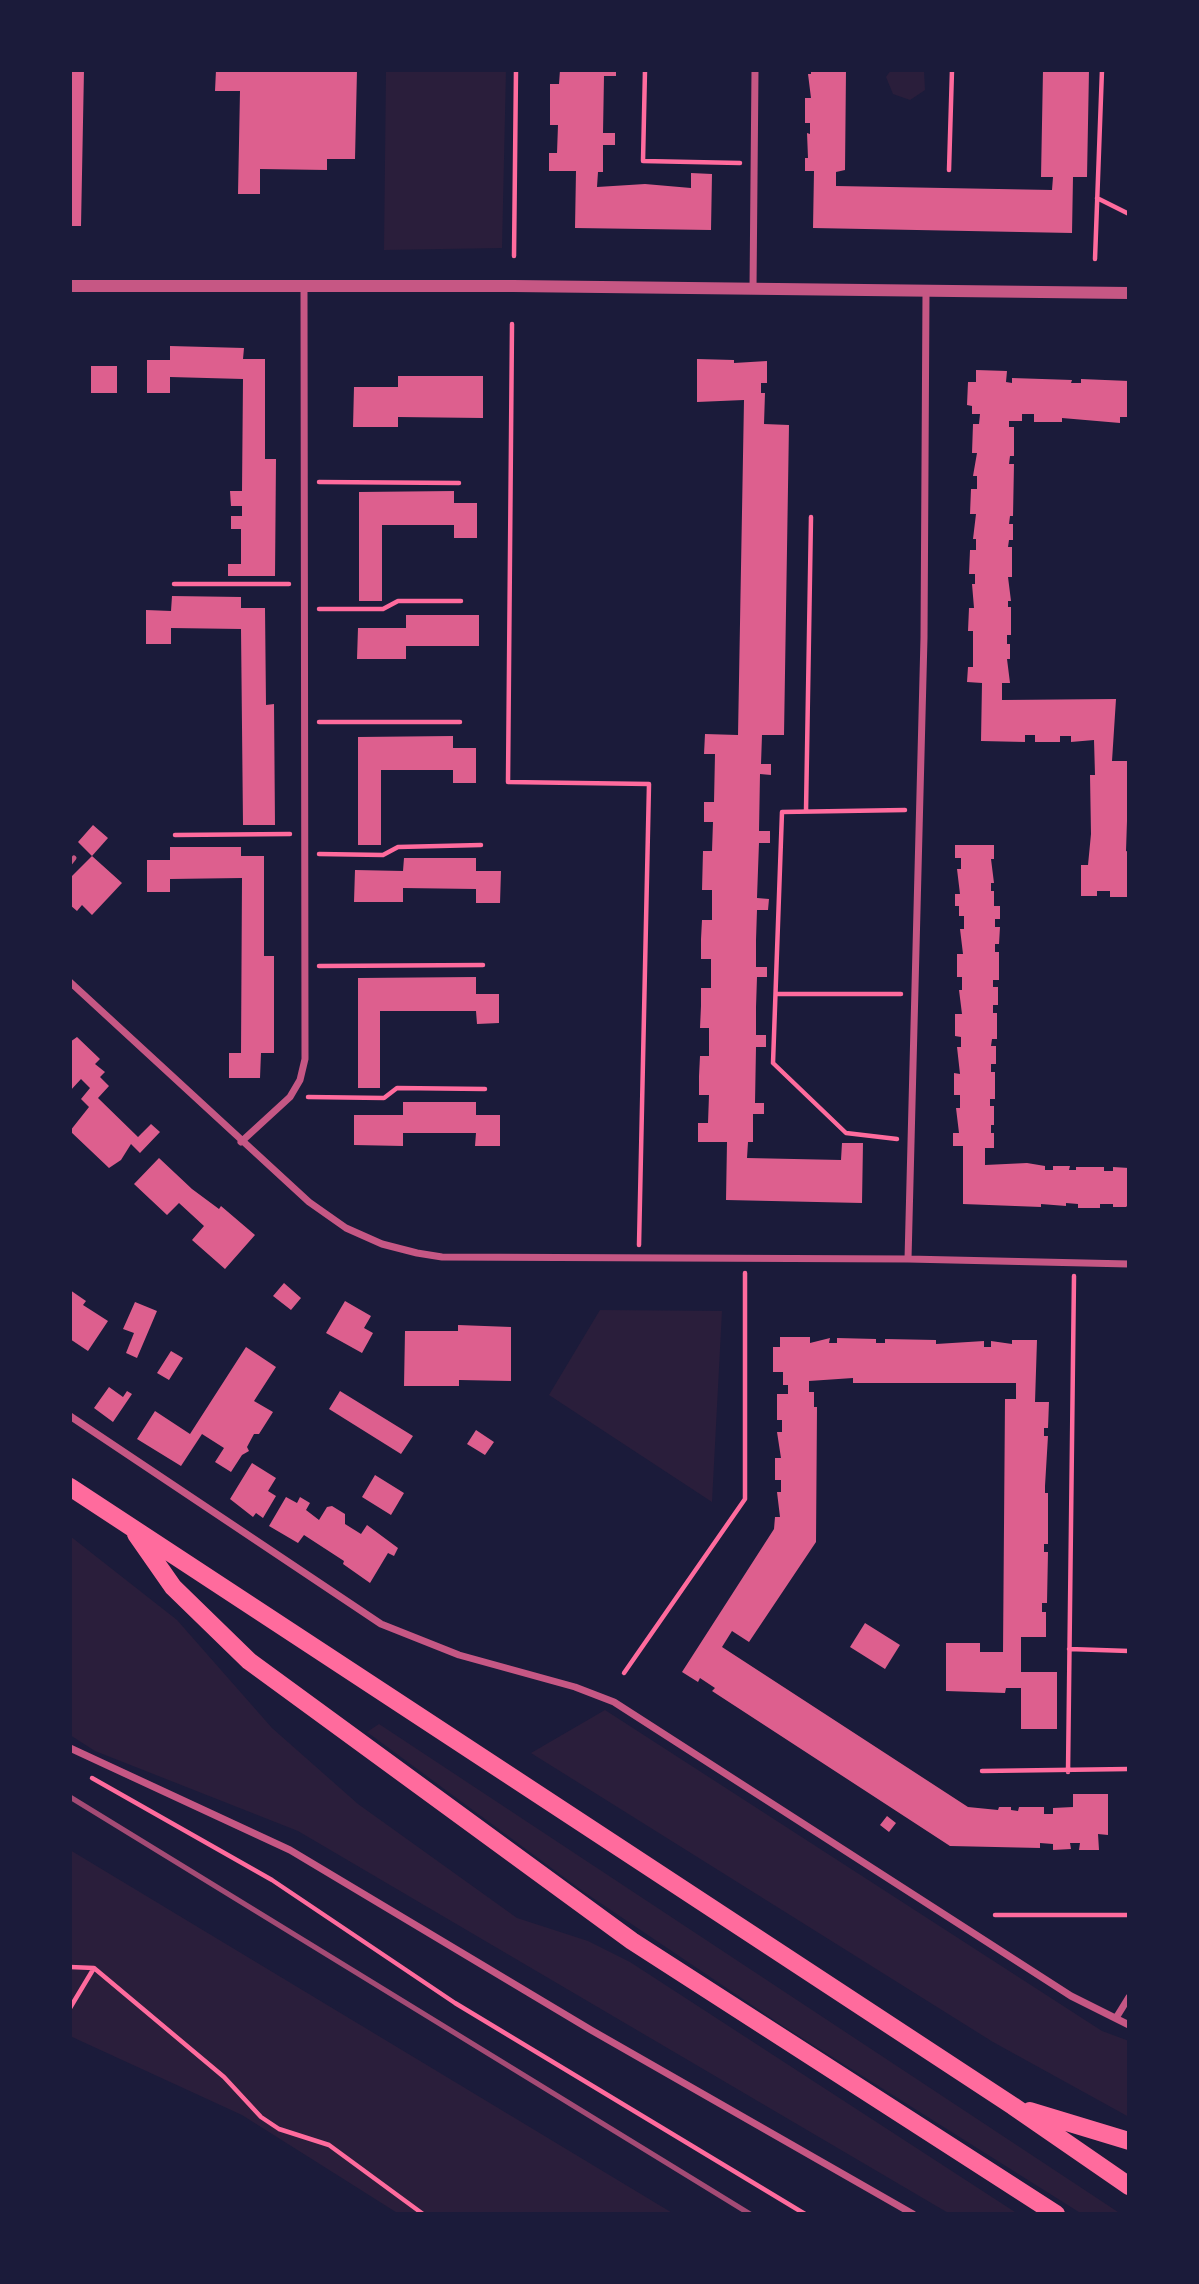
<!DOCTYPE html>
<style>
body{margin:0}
#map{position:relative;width:1199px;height:2284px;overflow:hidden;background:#1b1b3a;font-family:"Zilla Slab",serif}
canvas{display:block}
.frame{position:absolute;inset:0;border:72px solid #1b1b3a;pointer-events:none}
</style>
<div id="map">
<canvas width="1199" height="2284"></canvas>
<div class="frame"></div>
</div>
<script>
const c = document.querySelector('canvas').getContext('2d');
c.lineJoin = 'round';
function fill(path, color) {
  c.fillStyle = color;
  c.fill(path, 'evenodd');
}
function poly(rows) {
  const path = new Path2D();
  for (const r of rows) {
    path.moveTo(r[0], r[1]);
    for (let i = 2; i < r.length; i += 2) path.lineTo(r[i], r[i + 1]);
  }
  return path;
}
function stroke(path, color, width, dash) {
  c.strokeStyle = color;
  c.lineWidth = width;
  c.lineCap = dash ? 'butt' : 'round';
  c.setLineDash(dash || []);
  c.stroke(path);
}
const green = poly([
 [386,70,506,70,502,248,384,250],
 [891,70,924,70,925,90,910,100,893,94,886,77],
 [600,1310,722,1311,712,1502,549,1395],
 [70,1536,177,1620,272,1728,358,1804,517,1918,588,1941,630,1962,1018,2214,950,2214,298,1831,95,1751,70,1735],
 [605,1710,1102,2031,1129,2041,1129,2117,993,2042,531,1753],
 [379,1724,1121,2214,1082,2214,783,2026,584,1892,367,1732],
 [70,1850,674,2214,399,2214,242,2115,70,2036]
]);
const building = poly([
 [70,70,84,70,81,226,70,226],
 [216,70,357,70,355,159,327,159,327,170,260,169,260,194,238,194,240,91,215,91],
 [560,70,616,70,616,76,604,76,603,133,615,133,615,145,603,145,603,172,598,172,597,187,645,184,691,188,691,173,712,174,711,230,575,228,576,171,549,171,549,153,557,153,558,125,550,125,550,84,559,84],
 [811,70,846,70,845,170,836,172,836,186,1052,190,1053,177,1041,177,1043,70,1089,70,1087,177,1073,177,1072,233,813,228,814,171,805,171,805,158,808,158,807,133,810,134,810,123,805,123,805,98,811,98,808,74,811,74],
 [170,346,244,348,243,359,265,359,265,459,276,459,275,576,228,576,228,564,241,564,241,529,231,529,231,516,242,516,242,506,231,506,230,491,242,491,243,379,170,377,170,393,147,393,147,360,170,360],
 [697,359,734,360,734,363,767,361,767,383,761,383,761,393,765,393,764,424,789,425,784,735,762,735,761,764,771,764,771,775,760,774,759,831,770,831,770,843,759,843,758,870,757,898,769,899,768,910,757,910,756,940,756,967,767,967,767,977,757,977,756,1007,756,1035,766,1035,766,1047,756,1047,755,1103,764,1103,764,1114,753,1114,753,1142,748,1142,747,1158,841,1160,842,1143,863,1143,862,1203,726,1200,727,1142,698,1142,698,1123,708,1123,709,1095,699,1095,699,1076,700,1056,709,1056,709,1028,700,1028,701,1006,701,988,711,988,711,959,701,959,701,939,702,920,712,920,712,890,702,890,703,851,712,851,713,822,704,822,704,802,714,802,715,754,704,754,705,734,738,735,744,400,697,402],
 [91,366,117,366,117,393,91,393],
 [976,370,1007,371,1006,382,1012,383,1012,378,1072,380,1071,383,1081,383,1081,379,1129,381,1129,417,1120,417,1120,423,1062,418,1062,422,1034,422,1034,414,1022,414,1022,421,1009,421,1009,427,1014,427,1014,456,1010,456,1009,464,1014,464,1013,516,1010,516,1009,524,1013,524,1013,540,1009,540,1008,547,1012,547,1012,577,1008,577,1011,601,1008,601,1008,607,1011,607,1011,635,1007,635,1007,644,1010,644,1010,659,1007,659,1010,683,1002,683,1002,700,1116,699,1112,761,1129,761,1126,851,1129,852,1129,897,1110,897,1110,891,1097,891,1097,896,1081,896,1081,865,1088,865,1091,834,1090,775,1095,775,1094,740,1071,742,1071,736,1060,736,1060,742,1035,742,1035,735,1025,735,1025,742,981,741,982,683,967,682,968,667,973,667,973,631,968,631,969,608,974,608,972,584,975,584,975,574,969,574,970,550,976,550,976,539,973,539,976,514,970,514,971,489,977,489,977,476,973,476,977,453,972,453,973,424,979,424,980,414,972,414,972,406,967,405,968,382,976,382],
 [398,376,483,376,483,418,398,417,398,427,353,427,354,387,398,387],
 [454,491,454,503,477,503,477,538,454,538,454,525,382,525,382,601,359,601,359,492],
 [172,596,241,597,241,608,265,608,266,705,274,704,275,825,243,825,241,629,171,628,171,644,146,644,146,610,171,611],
 [406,615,479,615,479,646,406,646,406,659,357,659,358,628,406,628],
 [453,736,453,748,476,748,476,783,453,783,453,770,381,770,381,845,358,845,358,737],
 [93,825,108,838,92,856,78,842],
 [955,845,994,845,994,859,991,859,994,883,991,883,991,891,994,891,994,906,1000,906,1000,919,995,919,995,927,1000,927,999,944,995,944,995,952,999,952,999,980,993,980,993,987,998,987,998,1005,993,1005,993,1013,997,1013,997,1039,992,1039,991,1046,996,1046,996,1064,991,1064,991,1072,995,1072,995,1099,990,1099,990,1106,994,1106,994,1125,991,1125,991,1133,994,1133,994,1148,985,1148,985,1165,1027,1163,1045,1166,1045,1170,1053,1170,1053,1166,1070,1166,1069,1170,1076,1170,1076,1167,1104,1167,1104,1171,1113,1171,1113,1167,1129,1168,1129,1204,1126,1207,1113,1207,1113,1204,1100,1204,1100,1208,1078,1208,1078,1204,1066,1203,1066,1206,1041,1204,1041,1207,963,1204,963,1146,953,1146,953,1133,959,1133,956,1108,960,1108,960,1095,954,1095,954,1073,960,1074,957,1047,961,1047,961,1037,955,1036,955,1014,962,1014,959,990,962,990,962,977,957,977,957,954,963,954,960,929,964,929,964,916,959,916,959,906,955,906,955,894,960,894,957,869,961,869,961,858,955,858],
 [170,847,241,847,241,856,264,856,264,956,274,956,274,1053,261,1053,260,1078,229,1078,229,1053,241,1053,242,878,170,879,170,892,147,892,147,860,170,860],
 [92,856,122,883,92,915,82,905,77,911,70,905,70,878],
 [404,858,476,858,476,871,501,871,500,903,476,903,476,889,403,888,403,902,354,902,355,870,403,871],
 [476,977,476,994,499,994,499,1023,477,1024,476,1011,380,1011,380,1088,358,1088,358,978],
 [77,1037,100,1059,95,1064,105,1072,100,1077,109,1086,98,1098,138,1137,151,1124,160,1132,140,1153,131,1144,121,1160,109,1168,70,1131,89,1107,81,1099,90,1088,81,1079,70,1091,70,1042],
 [403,1102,476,1102,476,1115,500,1115,500,1146,475,1146,476,1133,403,1133,403,1146,354,1145,354,1115,403,1115],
 [159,1158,192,1189,219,1209,221,1206,255,1235,225,1269,192,1240,204,1226,179,1203,167,1215,134,1184],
 [284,1283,301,1298,291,1310,273,1296],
 [70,1290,86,1301,83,1305,108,1321,88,1351,70,1339],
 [345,1301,371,1316,364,1328,373,1333,362,1353,326,1333],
 [135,1302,157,1311,137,1358,126,1353,134,1333,123,1329],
 [458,1325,511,1327,511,1381,459,1380,459,1386,404,1386,405,1331,458,1331],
 [780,1337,810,1337,810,1343,830,1338,829,1343,837,1343,837,1338,876,1339,876,1343,885,1343,885,1339,936,1340,936,1344,984,1341,984,1347,991,1347,991,1341,1012,1344,1012,1340,1037,1340,1035,1402,1049,1402,1048,1428,1044,1428,1044,1436,1048,1436,1045,1486,1045,1493,1048,1493,1048,1544,1044,1544,1044,1552,1048,1552,1047,1603,1042,1603,1042,1612,1046,1612,1046,1637,1021,1637,1021,1672,1057,1672,1057,1729,1021,1729,1021,1688,1006,1688,1005,1693,946,1691,946,1643,980,1643,980,1652,1003,1652,1005,1399,1016,1399,1016,1383,853,1383,853,1378,809,1381,809,1392,814,1392,814,1407,817,1407,816,1542,749,1642,732,1631,722,1647,968,1807,998,1810,999,1807,1011,1807,1011,1810,1018,1811,1019,1807,1044,1807,1044,1814,1053,1814,1053,1808,1073,1807,1073,1794,1108,1794,1108,1835,1098,1834,1099,1850,1079,1850,1080,1843,1070,1843,1071,1849,1053,1850,1053,1844,1040,1843,1040,1848,950,1846,712,1691,715,1688,700,1678,698,1682,682,1672,774,1529,775,1517,780,1517,777,1492,781,1492,781,1480,775,1480,775,1458,781,1458,777,1432,782,1432,782,1420,777,1420,777,1394,788,1394,788,1385,783,1385,783,1372,773,1372,773,1347,780,1347],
 [246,1347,276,1367,254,1401,273,1412,259,1434,254,1434,247,1447,249,1451,242,1455,231,1472,215,1462,224,1448,202,1434,181,1466,137,1439,155,1411,190,1434],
 [171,1351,183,1358,169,1380,157,1373],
 [109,1387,123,1397,127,1391,132,1394,113,1422,94,1408],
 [340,1391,413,1436,401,1454,329,1409],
 [476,1430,494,1442,485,1455,467,1444],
 [252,1463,276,1478,268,1491,276,1496,263,1518,256,1513,253,1517,230,1499],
 [375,1475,404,1493,391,1515,362,1497],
 [286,1497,297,1503,300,1497,310,1503,306,1510,319,1520,327,1507,332,1506,345,1514,345,1524,361,1534,367,1525,398,1548,394,1556,388,1553,370,1583,343,1564,344,1561,304,1535,298,1543,269,1526],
 [865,1623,900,1645,885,1669,850,1647],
 [887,1816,896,1823,889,1832,880,1825]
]);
const path = poly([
 [645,70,643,161,740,163],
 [949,170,952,70],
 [1097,198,1129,214],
 [514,256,516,70],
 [1095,259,1102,70],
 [512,324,508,782,649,784,639,1245],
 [319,482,459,483],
 [174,584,289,584],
 [319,609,383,609,398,601,461,601],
 [319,722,460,722],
 [806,811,811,517],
 [175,835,290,834],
 [319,854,383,855,398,847,481,845],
 [319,966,483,965],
 [776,994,901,994],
 [308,1097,384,1098,397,1088,485,1089],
 [897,1139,846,1133,773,1063,782,812,905,810],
 [1069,1649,1129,1651],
 [624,1673,745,1499,745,1273],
 [982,1771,1129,1769],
 [1068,1772,1074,1276],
 [92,1778,272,1880,455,2003,805,2214],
 [995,1915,1129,1915],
 [70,1967,94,1968,224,2077,261,2117,279,2129,329,2145,423,2214],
 [70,2008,94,1968]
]);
const service = poly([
 [70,863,74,858]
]);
const minor = poly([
 [753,289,755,70],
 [70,982,309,1202,346,1228,382,1244,417,1253,442,1257,908,1259,1129,1264],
 [241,1142,290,1097,300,1080,305,1059,304,288],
 [908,1259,924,638,926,292],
 [70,1416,381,1624,459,1655,575,1687,614,1702,1071,1996,1129,2025],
 [70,1748,290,1850,591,2030,913,2214],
 [1116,2018,1129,1997]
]);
const tertiary = poly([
 [70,286,513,286,1129,293]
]);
const primary = poly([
 [70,1487,1013,2106,1129,2186],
 [136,1534,173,1587,249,1661,632,1941,1056,2214],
 [1030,2111,1129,2141]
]);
const rail = poly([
 [70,1797,750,2214]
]);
fill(green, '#2a1e3b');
fill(building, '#dd5f8e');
stroke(path, '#ff6b9d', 4.5);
stroke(service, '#c65784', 5);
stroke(minor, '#c65784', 7);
stroke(tertiary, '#c65784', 12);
stroke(primary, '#ff6b9d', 18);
stroke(rail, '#a44b75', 5);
</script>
